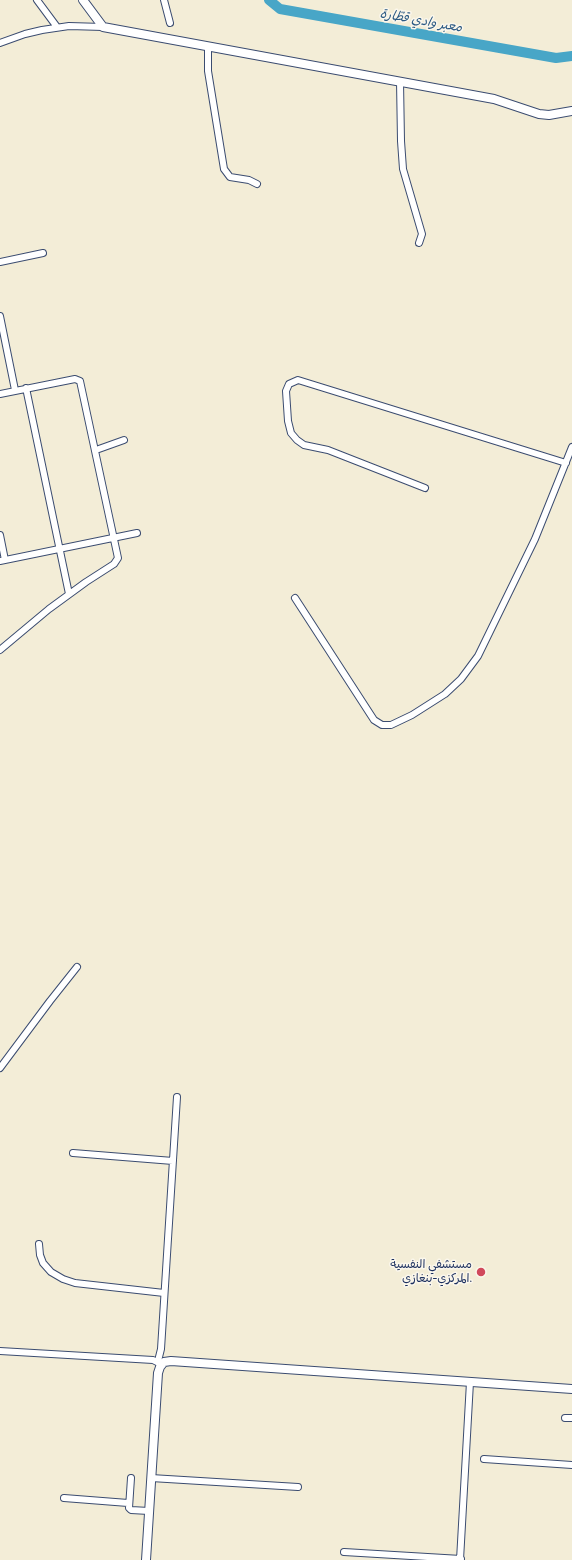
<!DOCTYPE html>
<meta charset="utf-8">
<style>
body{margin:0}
canvas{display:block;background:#f3edd7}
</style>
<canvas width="572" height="1560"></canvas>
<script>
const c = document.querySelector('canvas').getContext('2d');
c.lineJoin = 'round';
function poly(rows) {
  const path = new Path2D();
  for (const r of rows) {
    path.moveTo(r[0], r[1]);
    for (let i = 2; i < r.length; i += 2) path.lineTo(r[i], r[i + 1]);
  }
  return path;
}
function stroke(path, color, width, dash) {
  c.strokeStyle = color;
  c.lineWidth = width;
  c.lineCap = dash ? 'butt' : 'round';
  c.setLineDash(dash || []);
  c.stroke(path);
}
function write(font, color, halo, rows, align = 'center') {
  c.font = font + ' "Patrick Hand","Playpen Sans Arabic",sans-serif';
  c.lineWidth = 3;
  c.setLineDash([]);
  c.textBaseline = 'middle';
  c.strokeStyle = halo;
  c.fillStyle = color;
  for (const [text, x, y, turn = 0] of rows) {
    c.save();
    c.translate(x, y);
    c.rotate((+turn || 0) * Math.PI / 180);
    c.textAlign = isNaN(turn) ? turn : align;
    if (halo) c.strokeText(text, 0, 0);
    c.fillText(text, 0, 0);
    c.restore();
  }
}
const river = poly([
 [269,0,280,9,556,58,572,56]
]);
const street = poly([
 [37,0,57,27],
 [164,0,170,23],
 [0,43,25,34,42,30,69,26,103,27],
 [208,46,208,71,224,169,230,177,249,180,257,184],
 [400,81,401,141,403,169,422,234,419,243],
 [0,262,43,253],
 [0,316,15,390],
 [26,388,69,594],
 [0,394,75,379,80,381,118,558,114,564,86,582,49,609,0,650],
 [96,450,124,440],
 [425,488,328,450,304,445,297,440,291,433,288,421,286,391,289,384,298,380,566,463],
 [0,535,5,560],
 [0,561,137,533],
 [295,598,374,720,382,725,391,725,412,715,445,694,461,679,478,656,535,539,572,447],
 [0,1068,50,1001,77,967],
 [73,1153,173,1161],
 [39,1244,40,1255,43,1263,51,1272,63,1279,75,1283,164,1293],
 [0,1351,153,1360,161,1364],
 [158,1361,161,1349,177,1097],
 [565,1418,572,1418],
 [484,1459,572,1465],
 [131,1478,129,1508,131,1510,149,1511],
 [151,1478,298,1487],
 [64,1498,128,1503],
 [344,1552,461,1559],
 [460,1560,470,1382]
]);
const secondary = poly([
 [83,0,103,27,494,99,539,114,549,115,572,111],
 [146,1560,158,1373,160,1367,164,1362,171,1361,572,1389]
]);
const markers = [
 [481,1272,5,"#d1495b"]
];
const poiNames = [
 ["مستشفي النفسية",472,1265],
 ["المركزي-بنغازي.",472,1279]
];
const waterNames = [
 ["معبر وادي قطّارة",421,21,10]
];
stroke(river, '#48a6c7', 10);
stroke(street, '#3b4c70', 8);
stroke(secondary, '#3b4c70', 10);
stroke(street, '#fff', 6);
stroke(secondary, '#fff', 8);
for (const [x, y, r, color] of markers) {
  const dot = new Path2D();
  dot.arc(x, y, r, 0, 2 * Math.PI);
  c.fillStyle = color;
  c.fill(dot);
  stroke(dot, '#fbf7ec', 1.5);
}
write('12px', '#1b2f5e', '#fbf7ec', poiNames, 'right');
write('italic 13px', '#2b5983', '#fbf7ec', waterNames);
</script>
